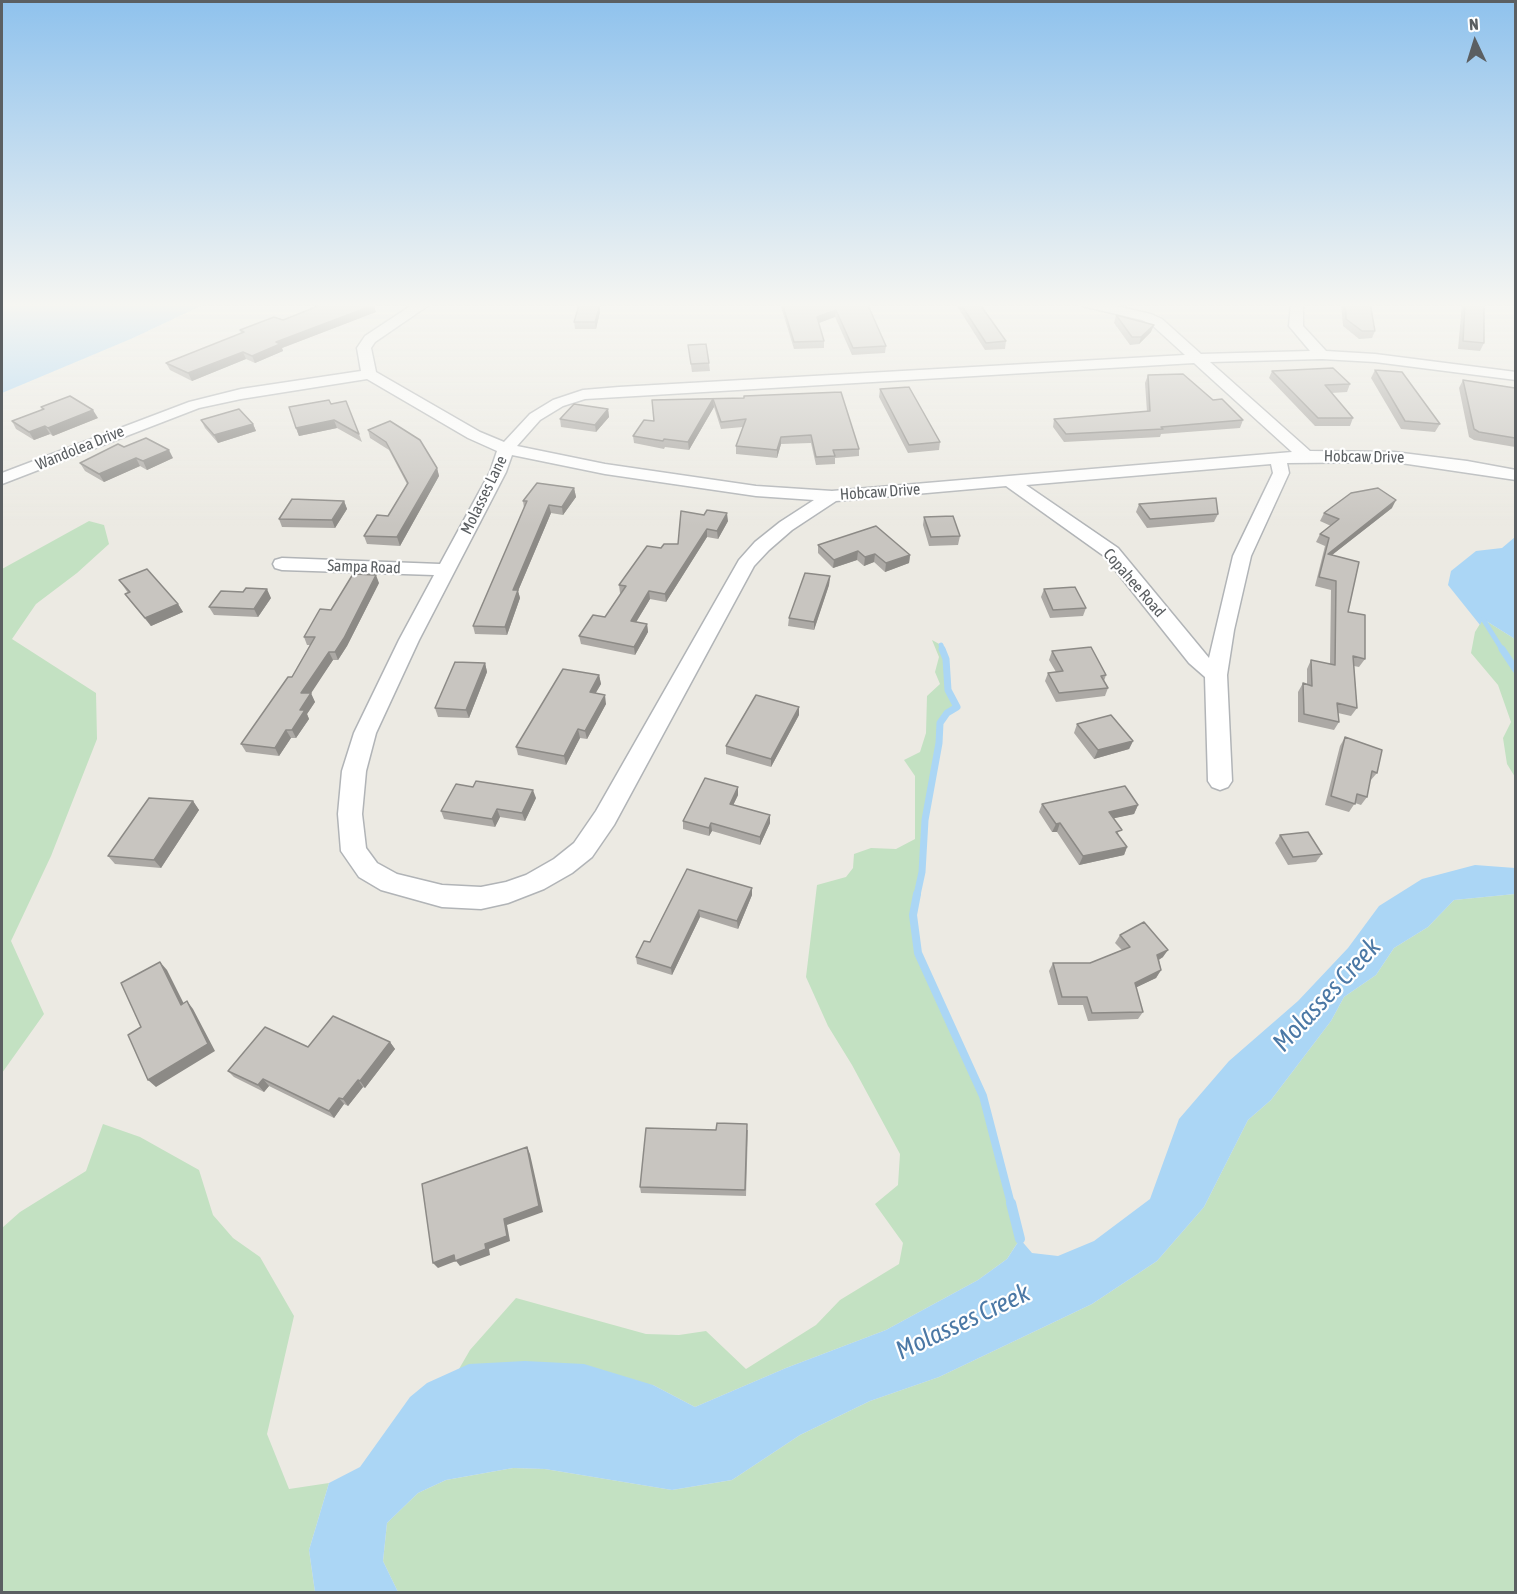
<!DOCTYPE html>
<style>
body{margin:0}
#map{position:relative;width:1517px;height:1594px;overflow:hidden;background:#eceae3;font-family:"Asap Condensed",sans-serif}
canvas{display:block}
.frame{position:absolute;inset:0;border:3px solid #5b5f62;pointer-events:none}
.north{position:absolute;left:1445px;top:12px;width:60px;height:60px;-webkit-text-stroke:4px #fff;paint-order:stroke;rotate:356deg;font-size:16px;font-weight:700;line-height:24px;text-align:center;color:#5b5f62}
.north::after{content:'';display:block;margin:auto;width:21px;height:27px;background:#5b5f62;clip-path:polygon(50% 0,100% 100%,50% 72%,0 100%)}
</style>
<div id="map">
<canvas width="1517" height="1594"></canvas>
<div class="frame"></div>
<div class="north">N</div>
</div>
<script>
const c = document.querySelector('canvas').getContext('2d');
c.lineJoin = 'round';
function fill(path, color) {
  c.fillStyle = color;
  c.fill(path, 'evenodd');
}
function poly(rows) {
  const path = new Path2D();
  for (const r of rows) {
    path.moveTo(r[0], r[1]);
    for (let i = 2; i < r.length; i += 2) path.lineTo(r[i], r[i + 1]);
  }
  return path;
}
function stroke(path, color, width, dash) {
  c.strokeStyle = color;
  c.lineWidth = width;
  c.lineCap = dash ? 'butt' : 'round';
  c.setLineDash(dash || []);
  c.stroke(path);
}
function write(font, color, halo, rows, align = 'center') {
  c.font = font + ' "Asap Condensed",sans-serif';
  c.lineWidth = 4.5;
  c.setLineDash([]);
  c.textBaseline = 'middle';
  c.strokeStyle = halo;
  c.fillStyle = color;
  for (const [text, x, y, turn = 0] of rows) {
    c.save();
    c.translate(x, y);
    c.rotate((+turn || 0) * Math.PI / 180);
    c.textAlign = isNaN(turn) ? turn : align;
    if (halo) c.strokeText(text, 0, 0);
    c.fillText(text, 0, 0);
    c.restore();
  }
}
const green = poly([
 [89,521,104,525,109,544,77,573,36,604,12,639,96,693,97,739,51,856,11,941,44,1014,2,1073,2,569],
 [1483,619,1515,639,1515,777,1507,764,1503,738,1511,722,1498,685,1471,653,1475,632],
 [932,640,941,645,946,659,948,690,957,707,949,712,940,723,939,743,925,820,922,872,913,916,918,950,983,1096,1020,1239,1014,1248,1007,1259,978,1280,886,1330,786,1368,695,1407,653,1385,459,1369,470,1350,516,1298,646,1334,679,1335,706,1331,746,1369,816,1325,840,1300,899,1264,903,1243,875,1204,898,1185,900,1154,852,1065,828,1026,806,977,817,885,846,877,853,868,854,854,871,848,896,849,915,839,915,776,904,760,920,752,926,733,927,696,940,684,935,672,939,657],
 [1515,894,1515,1592,398,1592,383,1561,387,1523,418,1493,446,1480,513,1468,545,1469,672,1490,732,1480,800,1435,870,1401,939,1377,1092,1304,1157,1261,1204,1207,1248,1120,1271,1100,1331,1021,1344,997,1376,975,1394,948,1428,927,1454,900],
 [103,1124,140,1137,199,1170,213,1215,233,1238,260,1257,294,1316,267,1434,289,1489,329,1483,309,1550,315,1592,2,1592,2,1228,20,1212,86,1171]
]);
const water = poly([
 [2,303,207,303,133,338,2,393],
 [1515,537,1515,639,1483,619,1480,625,1448,585,1451,571,1476,551,1502,548],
 [1475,865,1515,868,1515,894,1454,900,1428,927,1394,948,1376,975,1344,997,1331,1021,1271,1100,1248,1120,1204,1207,1157,1261,1092,1304,939,1377,870,1401,800,1435,732,1480,672,1490,545,1469,513,1468,446,1480,418,1493,387,1523,383,1561,398,1592,315,1592,309,1550,329,1483,360,1467,410,1397,427,1383,469,1364,525,1361,584,1364,653,1385,695,1407,786,1368,886,1330,978,1280,1007,1259,1020,1239,1032,1253,1058,1256,1094,1241,1150,1199,1179,1119,1229,1061,1298,1001,1348,948,1379,906,1422,879]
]);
const streamFar3 = poly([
 [1483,619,1503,651],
 [941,645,943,651]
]);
const streamFar2 = poly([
 [1502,649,1516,670],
 [917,895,922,872,925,820,939,743,940,723,947,713,957,707,948,690,946,659,942,649]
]);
const streamFar1 = poly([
 [917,894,913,915,918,953,983,1096,1011,1204]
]);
const stream = poly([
 [1011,1203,1020,1239]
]);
const minor = poly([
 [415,303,432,303,375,342,371,348,376,372,480,432,504,442,530,414,553,400,583,390,619,387,1185,355,1152,325,1142,320,1082,306,1081,303,1103,303,1151,314,1162,319,1201,354,1310,351,1289,326,1291,303,1303,303,1303,326,1326,351,1375,354,1516,372,1516,380,1375,362,1322,359,1210,362,1310,451,1394,452,1467,461,1516,470,1516,480,1394,462,1287,463,1289,473,1251,556,1234,630,1227,675,1232,781,1228,787,1220,790,1212,787,1208,781,1205,677,1189,663,1104,556,1006,486,836,501,792,530,769,550,754,566,614,825,592,857,572,873,544,889,508,903,481,909,442,907,381,890,359,877,341,851,338,814,342,771,354,733,399,640,434,575,282,570,275,568,273,564,275,560,282,558,440,564,490,472,497,451,468,438,367,379,241,399,199,408,2,484,2,473,189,402,241,389,361,371,357,348,365,336,415,303],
 [1194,363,1292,452,832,491,756,486,605,464,517,446,540,420,563,406,585,399,1194,363],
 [512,455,605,474,756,496,814,500,780,522,755,542,739,560,596,811,574,843,554,859,526,875,506,882,481,887,442,885,397,874,377,863,366,848,362,814,366,771,376,733,419,640,506,472,512,455],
 [1271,464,1273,473,1233,556,1209,658,1118,548,1026,485,1271,464]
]);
const wall = poly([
 [781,303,867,303,886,346,885,353,852,355,835,317,819,323,824,341,824,348,794,349,781,307],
 [955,303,979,303,1006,341,1005,349,985,350],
 [1341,303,1370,303,1375,331,1372,338,1359,339,1343,326],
 [1462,303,1484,303,1484,343,1480,351,1458,349],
 [376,312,282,348,283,351,255,363,246,359,192,381,170,370,166,363,241,333,240,330,283,320],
 [600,312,596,329,575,329,574,322],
 [1116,315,1151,332,1139,344,1130,345,1114,323],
 [688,345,709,363,710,371,692,372],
 [1375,370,1440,424,1435,432,1401,429,1371,378],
 [1272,371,1350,384,1347,392,1331,393,1353,418,1350,426,1315,426,1269,378],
 [1148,375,1213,400,1243,420,1240,428,1161,434,1160,437,1064,442,1053,427,1054,419,1147,412,1145,383],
 [1463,380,1515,388,1515,447,1474,440,1469,437,1459,388],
 [880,389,940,442,939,450,908,453,879,397],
 [744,398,859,449,859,456,835,458,835,464,816,465,811,443,781,444,777,458,736,454,736,446,743,427,721,429,714,407,689,450,665,447,664,449,634,443,633,436,654,421,652,400],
 [331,404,359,434,362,442,337,428,299,436,296,428],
 [41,407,98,418,53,436,50,434,34,440,16,429,12,421,42,410],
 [608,409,609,417,596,432,561,427,560,419],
 [201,420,253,424,256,431,218,443,205,428],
 [368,430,437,468,439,476,400,546,367,544,364,536,388,516,407,484,389,450,370,438],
 [124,447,173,458,147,470,140,466,104,482,85,471,80,463],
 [574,488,576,497,563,515,551,513,518,591,520,598,507,635,475,634,473,626,524,508,523,501],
 [344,501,347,509,335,528,282,527,279,519],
 [1139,504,1218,514,1214,522,1147,528,1136,512],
 [1392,508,1332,555,1348,612,1365,659,1359,667,1354,666,1357,708,1351,716,1338,713,1339,722,1334,730,1298,722,1298,692,1303,683,1307,684,1307,669,1311,660,1330,664,1331,590,1315,586,1325,546,1316,542,1320,534,1331,526,1320,521,1324,513],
 [704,515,728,521,718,539,707,537,666,602,650,599,636,622,647,624,648,632,635,655,581,644,579,636,605,617,621,593,620,593,619,585,661,548,678,544],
 [924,517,960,536,958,545,929,546,923,525],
 [818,545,910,555,909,563,885,572,874,562,864,566,857,560,833,568,818,553],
 [830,576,829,585,814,630,788,626,789,618],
 [119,580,178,604,183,612,151,626,131,602,125,594,128,593],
 [379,583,347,646,338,660,333,660,310,693,315,702,307,714,309,719,296,738,291,738,279,756,246,752,241,744,292,677,310,645,307,645,304,637,331,610],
 [1044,589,1086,608,1083,616,1050,618,1041,597],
 [271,598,258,617,214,615,209,607],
 [1052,651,1106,675,1104,681,1108,688,1105,696,1056,702,1045,681,1048,673,1056,672,1049,660],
 [485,663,487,672,469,718,438,717,435,708],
 [599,675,601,684,595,694,606,704,587,739,580,738,566,765,518,755,516,747],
 [799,715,771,767,726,754,726,746],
 [1077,724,1133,741,1129,749,1094,759,1074,733],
 [1345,737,1377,773,1370,781,1367,797,1361,805,1355,803,1349,812,1325,805,1340,746],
 [473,787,536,798,525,821,500,817,495,827,444,819,441,811],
 [738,787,738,795,733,805,770,815,770,823,760,845,712,831,709,836,683,829,683,821],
 [193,801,199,810,161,868,115,864,108,856],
 [1042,804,1138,805,1134,814,1114,818,1119,836,1127,847,1124,855,1079,865,1057,832,1052,832,1039,812],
 [1280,835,1322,854,1316,862,1288,865,1275,843],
 [687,869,752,895,738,929,700,917,672,975,637,964,636,957,650,942],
 [1120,935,1163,957,1159,960,1161,970,1156,978,1136,987,1143,1012,1138,1019,1088,1021,1083,1005,1058,1005,1049,971,1053,963,1090,963,1122,950,1115,943],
 [390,1042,395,1049,365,1088,363,1087,348,1106,344,1104,334,1118,269,1086,264,1092,234,1077,228,1071,308,1047],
 [716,1130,748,1130,746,1196,641,1193,640,1187]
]);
const shadedWall = poly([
 [374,305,376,312,282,348,283,351,255,363,252,356,276,342],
 [600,305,600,312,596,329,595,322],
 [836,310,835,317,816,324,817,317],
 [1154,325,1151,332,1139,344,1141,337],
 [243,352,246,359,192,381,188,373],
 [713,399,714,407,689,450,688,442],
 [608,409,609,417,596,432,595,425],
 [93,410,98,418,53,436,48,428],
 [334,420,337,428,299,436,296,428],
 [253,424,256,431,218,443,214,435],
 [45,426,50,434,34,440,29,432],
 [781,437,781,444,777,458,777,450],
 [169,450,173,458,147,470,143,461],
 [136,458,140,466,104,482,99,474],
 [437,468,439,476,400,546,397,537],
 [574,488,576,497,563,515,562,507],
 [1396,500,1392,508,1323,562,1328,554],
 [344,501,347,509,335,528,332,520],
 [549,505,551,513,518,591,520,598,507,635,505,627,513,590],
 [727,513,728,521,718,539,717,531],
 [707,529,707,537,666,602,665,594],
 [858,551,857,560,833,568,834,560],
 [875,554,874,562,864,566,865,557],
 [910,555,909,563,885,572,886,563],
 [376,575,379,583,347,646,338,660,335,652],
 [830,576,829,585,814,630,814,622],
 [267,589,271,598,258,617,254,609],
 [649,591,650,599,632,629,631,621],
 [178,604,183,612,151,626,145,618],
 [647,624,648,632,635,655,634,647],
 [329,652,333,660,306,701,301,693],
 [485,663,487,672,469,718,466,710],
 [599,675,601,684,591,701,590,692],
 [311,693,315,702,307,714,309,719,296,738,292,730,300,710],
 [605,695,606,704,587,739,585,731],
 [799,707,799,715,771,767,771,759],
 [578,729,580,738,566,765,564,756],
 [286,730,291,738,279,756,275,748],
 [1133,741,1129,749,1094,759,1098,750],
 [738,787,738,795,730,812,730,804],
 [533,790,536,798,525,821,522,813],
 [193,801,199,810,161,868,154,860],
 [1138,805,1134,814,1106,820,1109,812],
 [497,809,500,817,495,827,492,819],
 [770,815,770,823,760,845,760,837],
 [711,823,712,831,709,836,709,828],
 [1060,823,1057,832,1052,832,1056,824],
 [1127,847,1124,855,1079,865,1083,856],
 [752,888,752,895,738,929,737,921],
 [699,910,700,917,672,975,671,968],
 [1168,950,1163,957,1153,963,1157,955],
 [160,962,167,970,188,1012,181,1005],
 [1161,970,1156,978,1131,990,1135,983],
 [187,1001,193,1009,215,1051,156,1087,148,1080],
 [390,1042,395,1049,365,1088,360,1081],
 [263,1079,269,1086,264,1092,258,1085],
 [358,1080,363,1087,348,1106,343,1099],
 [339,1098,344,1104,334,1118,329,1111],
 [527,1147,530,1154,543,1212,507,1225,510,1241,489,1249,490,1255,460,1266,456,1261,438,1268,433,1263,485,1244,504,1219]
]);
const building = poly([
 [326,303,368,303,374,305,276,342,280,344,252,356,243,352,188,373,166,363,244,332,240,330,274,317,283,320,326,303],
 [782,303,867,303,886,346,853,348,836,310,817,317,824,341,794,342,782,303],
 [960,303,979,303,1006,341,986,343,960,303],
 [1345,303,1370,303,1375,331,1362,331,1346,319,1345,303],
 [1465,303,1484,303,1484,343,1463,341,1465,303],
 [579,305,600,305,595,322,574,322,579,305],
 [1116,315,1154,325,1141,337,1132,337,1116,315],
 [706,344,709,363,691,364,688,345,706,344],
 [1333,368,1350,384,1325,385,1353,418,1318,418,1272,371,1333,368],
 [1375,370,1402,372,1440,424,1405,421,1375,370],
 [1183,374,1213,400,1222,399,1243,420,1161,427,1163,429,1066,434,1054,419,1150,411,1148,375,1183,374],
 [1463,380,1515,388,1515,438,1479,432,1474,429,1463,380],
 [909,387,940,442,909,445,880,389,909,387],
 [841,392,859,449,833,450,835,456,816,457,811,435,781,437,777,450,736,446,746,419,721,422,713,399,688,442,664,439,663,441,633,436,644,420,654,421,652,400,744,398,744,396,841,392],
 [70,396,93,410,48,428,45,426,29,432,12,421,44,409,41,407,70,396],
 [329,400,331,404,346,401,359,434,334,420,296,428,289,407,329,400],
 [574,404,608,409,595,425,560,419,574,404],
 [239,409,253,424,214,435,201,420,239,409],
 [390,421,420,440,437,468,397,537,364,536,377,515,388,516,408,483,386,442,368,430,390,421],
 [146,438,169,450,143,461,136,458,99,474,80,463,118,444,124,447,146,438],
 [537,483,574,488,562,507,549,505,513,590,518,590,505,627,473,626,527,501,523,501,537,483],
 [1378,488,1396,500,1328,554,1359,562,1348,612,1365,615,1365,659,1353,656,1357,708,1337,703,1339,722,1304,714,1303,683,1312,686,1311,660,1335,665,1336,581,1319,577,1329,538,1320,534,1339,519,1324,513,1351,493,1378,488],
 [1216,498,1218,514,1150,519,1139,504,1216,498],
 [292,499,344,501,332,520,279,519,292,499],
 [707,510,727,513,717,531,707,529,665,594,649,591,631,621,647,624,634,647,579,636,593,615,605,617,626,586,619,585,647,546,661,548,664,544,678,544,681,511,704,515,707,510],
 [953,516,960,536,931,537,924,517,953,516],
 [876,526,910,555,886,563,875,554,865,557,858,551,834,560,818,545,876,526],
 [147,569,178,604,145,618,125,594,130,592,119,580,147,569],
 [805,573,830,576,814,622,789,618,805,573],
 [353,574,376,575,344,638,335,652,329,652,301,693,311,693,300,710,305,710,292,730,286,730,275,748,241,744,288,677,292,677,315,637,304,637,320,609,331,610,353,574],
 [1075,587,1086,608,1053,610,1044,589,1075,587],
 [246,588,267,589,254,609,209,607,221,591,243,592,246,588],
 [1091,647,1106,675,1101,676,1108,688,1059,693,1048,673,1063,671,1052,651,1091,647],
 [455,662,485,663,466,710,435,708,455,662],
 [563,669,599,675,590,692,605,695,585,731,578,729,564,756,516,747,563,669],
 [756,695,799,707,771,759,726,746,756,695],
 [1111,715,1133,741,1098,750,1077,724,1111,715],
 [1345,737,1382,750,1377,773,1372,771,1367,797,1357,794,1355,804,1331,796,1345,737],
 [705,778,738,787,730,804,770,815,760,837,711,823,709,828,683,821,705,778],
 [476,781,533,790,522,813,497,809,492,819,441,811,456,784,473,787,476,781],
 [1125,786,1138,805,1109,812,1122,830,1116,832,1127,847,1083,856,1060,823,1056,824,1042,804,1125,786],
 [149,798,193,801,154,860,108,856,149,798],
 [1308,832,1322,854,1293,857,1280,835,1308,832],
 [687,869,752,888,737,921,699,910,671,968,636,957,644,941,650,942,687,869],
 [1144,922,1168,950,1157,955,1161,970,1135,983,1143,1012,1092,1013,1087,997,1062,997,1053,963,1090,963,1130,947,1120,935,1144,922],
 [160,962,181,1005,187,1001,208,1044,148,1080,128,1035,141,1027,121,983,160,962],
 [333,1016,390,1042,360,1081,358,1080,343,1099,339,1098,329,1111,263,1079,258,1085,228,1071,265,1027,308,1047,333,1016],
 [717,1123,747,1124,745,1190,640,1187,646,1128,716,1130,717,1123],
 [527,1147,539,1206,504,1219,507,1236,485,1244,486,1249,455,1261,454,1255,433,1263,422,1184,527,1147]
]);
const farStreetnames = [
 ["Wandolea Drive",80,448,-22],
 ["Hobcaw Drive",1364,457,1],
 ["Hobcaw Drive",880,492,-4],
 ["Molasses Lane",484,495,-64],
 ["Sampa Road",364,567,2],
 ["Copahee Road",1134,583,49]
];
const nearWaternames = [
 ["Molasses Creek",1327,995,-47],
 ["Molasses Creek",963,1322,-25]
];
fill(green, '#c3e1c2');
fill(water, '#abd6f5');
stroke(streamFar3, '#abd6f5', 5);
stroke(streamFar2, '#abd6f5', 7);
stroke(streamFar1, '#abd6f5', 8);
stroke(stream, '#abd6f5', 10);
stroke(minor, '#b1b4b7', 3);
fill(minor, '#fff');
fill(wall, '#aca9a5');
fill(shadedWall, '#8c8a86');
fill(building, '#c8c5c0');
stroke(building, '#8c8a86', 1.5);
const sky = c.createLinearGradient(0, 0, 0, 526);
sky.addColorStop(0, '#8fc2ed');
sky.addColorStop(0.58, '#f6f6f2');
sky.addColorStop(1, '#f6f6f200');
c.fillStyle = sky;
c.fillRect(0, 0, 1517, 526);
write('16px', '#5b5f62', '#fff', farStreetnames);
write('italic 26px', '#4b78a5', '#fff', nearWaternames);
</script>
